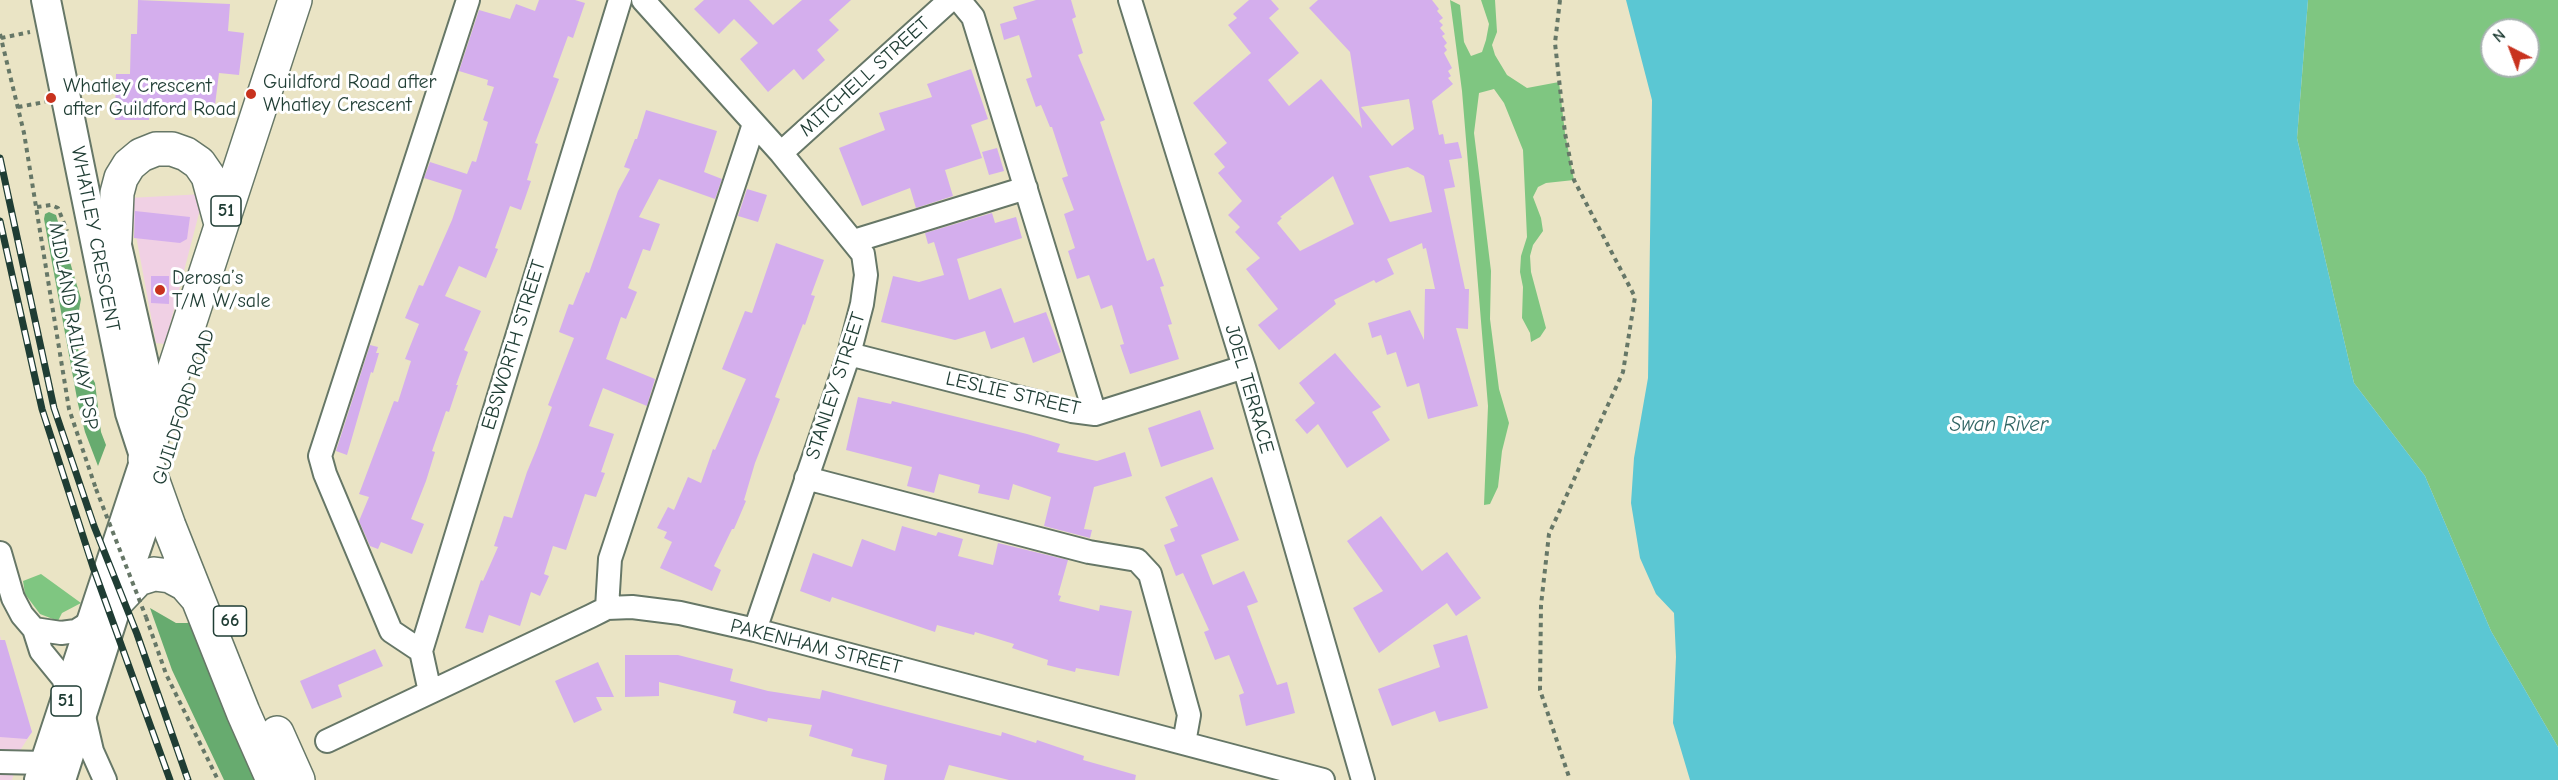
<!DOCTYPE html>
<meta charset="utf-8">
<style>
body{margin:0}
#map{position:relative;width:2558px;height:780px;overflow:hidden;background:#eae4c5;font-family:"Comic Neue",sans-serif}
canvas{display:block}
.north{position:absolute;left:2480px;top:18px;width:60px;height:60px;box-sizing:border-box;background:#fff;border:2px solid #a5b1ae;border-radius:50%;rotate:318deg;font-size:16px;font-weight:700;line-height:24px;text-align:center;color:#1f3d34}
.north::after{content:'';display:block;margin:auto;width:21px;height:27px;background:#c8321e;clip-path:polygon(50% 0,100% 100%,50% 72%,0 100%)}
</style>
<div id="map">
<canvas width="2558" height="780"></canvas>
<div class="north">N</div>
</div>
<script>
const c = document.querySelector('canvas').getContext('2d');
c.lineJoin = 'round';
function fill(path, color) {
  c.fillStyle = color;
  c.fill(path, 'evenodd');
}
function poly(rows) {
  const path = new Path2D();
  for (const r of rows) {
    path.moveTo(r[0], r[1]);
    for (let i = 2; i < r.length; i += 2) path.lineTo(r[i], r[i + 1]);
  }
  return path;
}
function stroke(path, color, width, dash) {
  c.strokeStyle = color;
  c.lineWidth = width;
  c.lineCap = dash ? 'butt' : 'round';
  c.setLineDash(dash || []);
  c.stroke(path);
}
function write(font, color, halo, rows, align = 'center') {
  c.font = font + ' "Comic Neue",sans-serif';
  c.lineWidth = 6;
  c.setLineDash([]);
  c.textBaseline = 'middle';
  c.strokeStyle = halo;
  c.fillStyle = color;
  for (const [text, x, y, turn = 0] of rows) {
    c.save();
    c.translate(x, y);
    c.rotate((+turn || 0) * Math.PI / 180);
    c.textAlign = isNaN(turn) ? turn : align;
    if (halo) c.strokeText(text, 0, 0);
    c.fillText(text, 0, 0);
    c.restore();
  }
}
const built = poly([
 [204,194,165,344,156,343,129,198],
 [0,636,32,732,21,749,12,780,0,780]
]);
const green = poly([
 [1450,0,1460,5,1464,42,1471,56,1482,52,1486,40,1489,24,1481,0,1495,0,1497,32,1492,45,1495,55,1507,75,1527,88,1559,82,1565,133,1574,180,1546,183,1538,187,1533,197,1541,218,1543,231,1533,245,1530,256,1531,272,1546,328,1540,337,1531,342,1530,333,1522,318,1523,287,1520,272,1521,256,1527,237,1523,150,1504,103,1494,89,1479,93,1474,133,1491,271,1490,319,1499,389,1509,423,1502,451,1498,487,1490,504,1484,505,1488,406,1462,91],
 [2308,0,2558,0,2558,747,2491,631,2425,476,2354,383,2297,138],
 [2492,30,2528,30,2528,66,2492,66],
 [41,574,81,603,62,613,58,621,40,614,25,594,23,581]
]);
const forest = poly([
 [49,212,56,215,81,299,75,332,79,353,95,383,101,432,106,445,98,466,85,432,78,404,44,219,45,214],
 [150,608,176,623,187,623,195,620,262,780,224,780,172,670]
]);
const water = poly([
 [1626,0,2308,0,2297,138,2354,383,2425,476,2491,631,2558,747,2558,780,1690,780,1673,723,1676,657,1674,613,1656,594,1640,558,1631,503,1634,458,1648,378,1652,100]
]);
const building = poly([
 [138,0,230,4,228,31,244,33,239,75,219,73,214,113,149,106,149,120,115,120,116,74,130,74,131,34,137,34],
 [539,0,575,0,585,3,573,38,568,36,553,77,559,79,535,143,538,144,527,180,531,181,521,210,510,206,495,248,498,249,486,278,459,266,445,296,481,311,464,350,468,352,456,385,458,385,449,412,446,411,432,451,435,452,426,481,411,519,424,524,412,554,381,542,378,549,370,546,359,521,369,497,359,494,394,401,398,402,411,361,405,359,419,324,405,318,419,285,423,286,452,220,462,190,424,178,430,162,467,174,472,161,476,162,488,122,483,120,494,87,487,85,488,80,459,71,479,10,510,19,516,4,535,11],
 [704,0,749,0,773,25,802,0,851,0,829,20,839,30,817,50,825,60,803,80,794,69,768,92,740,59,758,43,734,19,719,34,694,9],
 [1036,0,1071,0,1076,17,1072,19,1083,53,1078,55,1105,120,1100,122,1147,261,1154,258,1164,286,1160,287,1172,324,1168,325,1179,359,1130,374,1120,345,1124,344,1112,305,1101,309,1089,275,1077,279,1068,251,1075,248,1064,214,1074,210,1062,178,1068,176,1052,127,1050,127,1041,105,1036,107,1026,79,1032,77,1019,35,1004,40,1000,24,1017,19,1013,7],
 [1249,0,1271,0,1279,9,1269,18,1299,53,1268,80,1289,106,1321,79,1362,128,1350,52,1309,8,1318,0,1432,0,1439,9,1437,11,1443,18,1439,21,1443,25,1440,28,1445,34,1442,36,1447,43,1444,46,1447,50,1444,53,1452,68,1448,71,1451,76,1448,78,1453,84,1432,101,1439,135,1443,134,1445,144,1458,142,1462,158,1449,160,1455,187,1444,189,1465,289,1469,289,1468,329,1456,328,1478,406,1428,419,1419,383,1407,387,1396,352,1387,355,1381,335,1372,338,1368,323,1410,310,1424,340,1425,289,1435,289,1426,248,1423,249,1422,243,1387,259,1394,274,1376,283,1374,280,1334,300,1336,304,1279,350,1258,325,1278,309,1246,269,1260,258,1235,232,1240,227,1228,215,1242,201,1218,173,1225,167,1214,154,1227,143,1193,103,1251,53,1228,25,1237,18,1233,14],
 [1409,99,1414,129,1392,146,1361,107],
 [1408,167,1424,176,1432,212,1390,222,1369,176],
 [1333,176,1354,224,1300,251,1277,223,1282,218,1280,217],
 [971,69,988,119,971,125,982,158,945,170,953,196,916,208,910,188,862,206,839,148,885,130,879,113,932,97,927,84],
 [646,110,717,131,704,172,722,179,715,199,659,179,639,217,660,224,650,251,643,249,628,288,637,292,626,319,621,317,606,359,655,379,647,406,603,388,589,426,614,434,601,472,605,473,596,497,585,494,566,550,553,546,544,574,549,576,540,596,531,592,520,626,489,615,483,633,465,628,481,580,483,581,498,547,494,546,504,516,512,518,527,472,537,448,552,407,548,405,574,338,559,332,569,304,573,305,586,272,589,273,618,191,630,169,624,167,635,139,637,139],
 [997,148,1004,171,989,175,982,152],
 [747,189,767,195,758,222,738,216],
 [135,211,190,217,187,239,180,243,134,238],
 [992,213,995,223,1016,217,1022,238,957,259,969,300,1001,288,1014,323,1046,312,1061,352,1033,363,1024,337,991,349,985,331,955,340,881,322,893,276,919,282,944,275,934,242,928,244,925,233],
 [776,243,824,260,811,295,815,296,805,325,803,324,775,397,780,399,755,463,744,500,746,501,734,529,732,529,714,566,721,570,712,591,660,568,672,542,664,538,667,532,657,528,668,507,674,510,688,477,701,483,713,449,715,450,746,379,722,369,745,311,752,313],
 [151,276,169,276,169,304,151,303],
 [370,345,378,347,376,353,379,353,373,373,371,372,347,455,336,451],
 [1335,353,1381,407,1372,412,1390,440,1347,468,1318,424,1307,434,1295,420,1315,403,1299,383],
 [858,397,891,404,892,401,1027,434,1060,444,1057,452,1097,461,1125,452,1132,476,1094,487,1084,529,1092,530,1090,538,1044,526,1051,497,1013,484,1009,500,978,493,980,485,939,474,934,493,907,486,912,467,846,450],
 [1200,410,1214,449,1161,467,1148,428],
 [1212,477,1239,540,1201,555,1213,585,1244,571,1258,602,1247,606,1277,685,1287,682,1295,713,1246,726,1239,695,1244,693,1229,655,1215,660,1204,632,1209,630,1183,573,1176,576,1164,545,1175,541,1170,529,1178,526,1165,497],
 [1381,516,1422,571,1447,552,1481,598,1456,616,1447,603,1379,653,1353,608,1383,591,1347,541],
 [902,526,936,536,938,532,963,539,958,556,993,565,998,543,1068,560,1058,595,1061,596,1059,601,1099,611,1100,605,1132,611,1119,676,1076,668,1075,672,1047,665,1048,660,1012,648,1014,644,975,632,974,635,937,625,935,632,832,597,830,602,800,591,813,553,852,567,862,539,895,551],
 [1467,635,1488,708,1439,722,1435,711,1392,726,1378,689,1440,667,1433,645],
 [0,640,5,640,32,732,27,739,0,737],
 [375,649,383,666,338,685,342,697,312,709,300,681],
 [625,655,678,655,733,669,730,681,768,691,820,699,822,690,1001,736,1002,732,1036,743,1037,740,1084,756,1083,760,1136,775,1135,780,1009,780,949,765,944,780,884,780,887,765,851,756,853,749,809,736,812,725,768,718,767,722,733,713,736,701,659,682,659,696,625,697],
 [598,662,614,697,596,697,602,710,574,723,555,681]
]);
const path = poly([
 [1560,0,1555,43,1565,133,1574,180,1635,297,1623,372,1549,534,1541,605,1540,690,1570,780],
 [0,34,24,133,69,409,96,489],
 [1,38,30,32],
 [18,107,45,102],
 [37,207,51,205,58,208,67,231],
 [146,617,166,674,218,780]
]);
const minor = poly([
 [643,0,781,153,863,254,866,275,862,304,849,354,755,630],
 [959,0,973,17,1095,414],
 [1130,0,1244,367,1363,780],
 [781,153,950,0],
 [854,241,1026,188],
 [849,354,1072,411,1095,414,1244,367],
 [806,478,1089,552,1137,560,1150,574,1189,715,1184,743],
 [0,553,13,598,22,615,34,629,41,651,63,678,68,692],
 [607,608,610,559,754,124],
 [34,629,61,633,76,631,92,621],
 [421,651,391,631,325,474,320,456,468,0],
 [430,692,421,651,620,0],
 [83,712,92,751,105,780],
 [327,741,591,616,607,608,632,607,680,613,755,630,1323,780],
 [0,762,45,763]
]);
const major = poly([
 [111,219,157,421],
 [39,780,145,459,130,413,46,0],
 [61,780,119,599,156,491]
]);
const highway = poly([
 [115,240,117,193,121,178,129,165,141,155,156,149,172,149,186,154,199,163,208,176,221,224],
 [119,599,138,579,154,574,170,576,185,584,198,599],
 [277,733,298,780],
 [273,780,243,712,169,526,145,459,295,0]
]);
const rail = poly([
 [0,158,54,408,94,526,137,634,188,780],
 [0,221,42,409,93,567,170,780]
]);
const pathBridge = poly([
 [96,489,146,617]
]);
const markers = [
 [251,94,6,"#c8321e"],
 [51,98,6,"#c8321e"],
 [160,290,6,"#c8321e"]
];
const shields = [
 [226,211,30],
 [230,621,33],
 [66,701,30]
];
const shieldNames = [
 ["51",226,211],
 ["66",230,621],
 ["51",66,701]
];
const streetNames = [
 ["MITCHELL STREET",865,77,-42],
 ["WHATLEY CRESCENT",95,239,79],
 ["MIDLAND RAILWAY PSP",73,326,80],
 ["EBSWORTH STREET",514,345,-73],
 ["STANLEY STREET",836,386,-72],
 ["JOEL TERRACE",1249,389,74],
 ["LESLIE STREET",1013,394,13],
 ["GUILDFORD ROAD",184,407,-72],
 ["PAKENHAM STREET",816,647,14]
];
const poiNames = [
 ["Guildford Road after",263,82],
 ["Whatley Crescent",263,105],
 ["Whatley Crescent",63,86],
 ["after Guildford Road",63,109],
 ["Derosa’s",172,278],
 ["T/M W/sale",172,301]
];
const waterNames = [
 ["Swan River",1999,425]
];
fill(built, '#f0d0e4');
fill(green, '#7fc681');
fill(forest, '#67ab6f');
fill(water, '#5bc7d3');
fill(building, '#d4aeed');
stroke(minor, '#667767', 26);
stroke(major, '#667767', 32);
stroke(highway, '#667767', 36);
stroke(path, '#667767', 4, [4.5, 4.5]);
stroke(minor, '#fff', 22);
stroke(major, '#fff', 28);
stroke(highway, '#fff', 33);
stroke(rail, '#1f3d34', 7);
stroke(rail, '#fff', 4.5, [14]);
stroke(pathBridge, '#667767', 4, [4.5, 4.5]);
for (const [x, y, r, color] of markers) {
  const dot = new Path2D();
  dot.arc(x, y, r, 0, 2 * Math.PI);
  c.fillStyle = color;
  c.fill(dot);
  stroke(dot, '#fff', 2);
}
for (const [x, y, w] of shields) {
  const box = new Path2D();
  box.roundRect(x - w / 2, y - 15, w, 30, 4.5);
  c.fillStyle = '#fff';
  c.fill(box);
  stroke(box, '#1f3d34', 1.5);
}
write('bold 18px', '#1f3d34', null, shieldNames);
write('20px', '#1f3d34', '#fff', streetNames);
write('20px', '#1f3d34', '#fff', poiNames, 'left');
write('italic 21px', '#316664', '#fff', waterNames);
</script>
